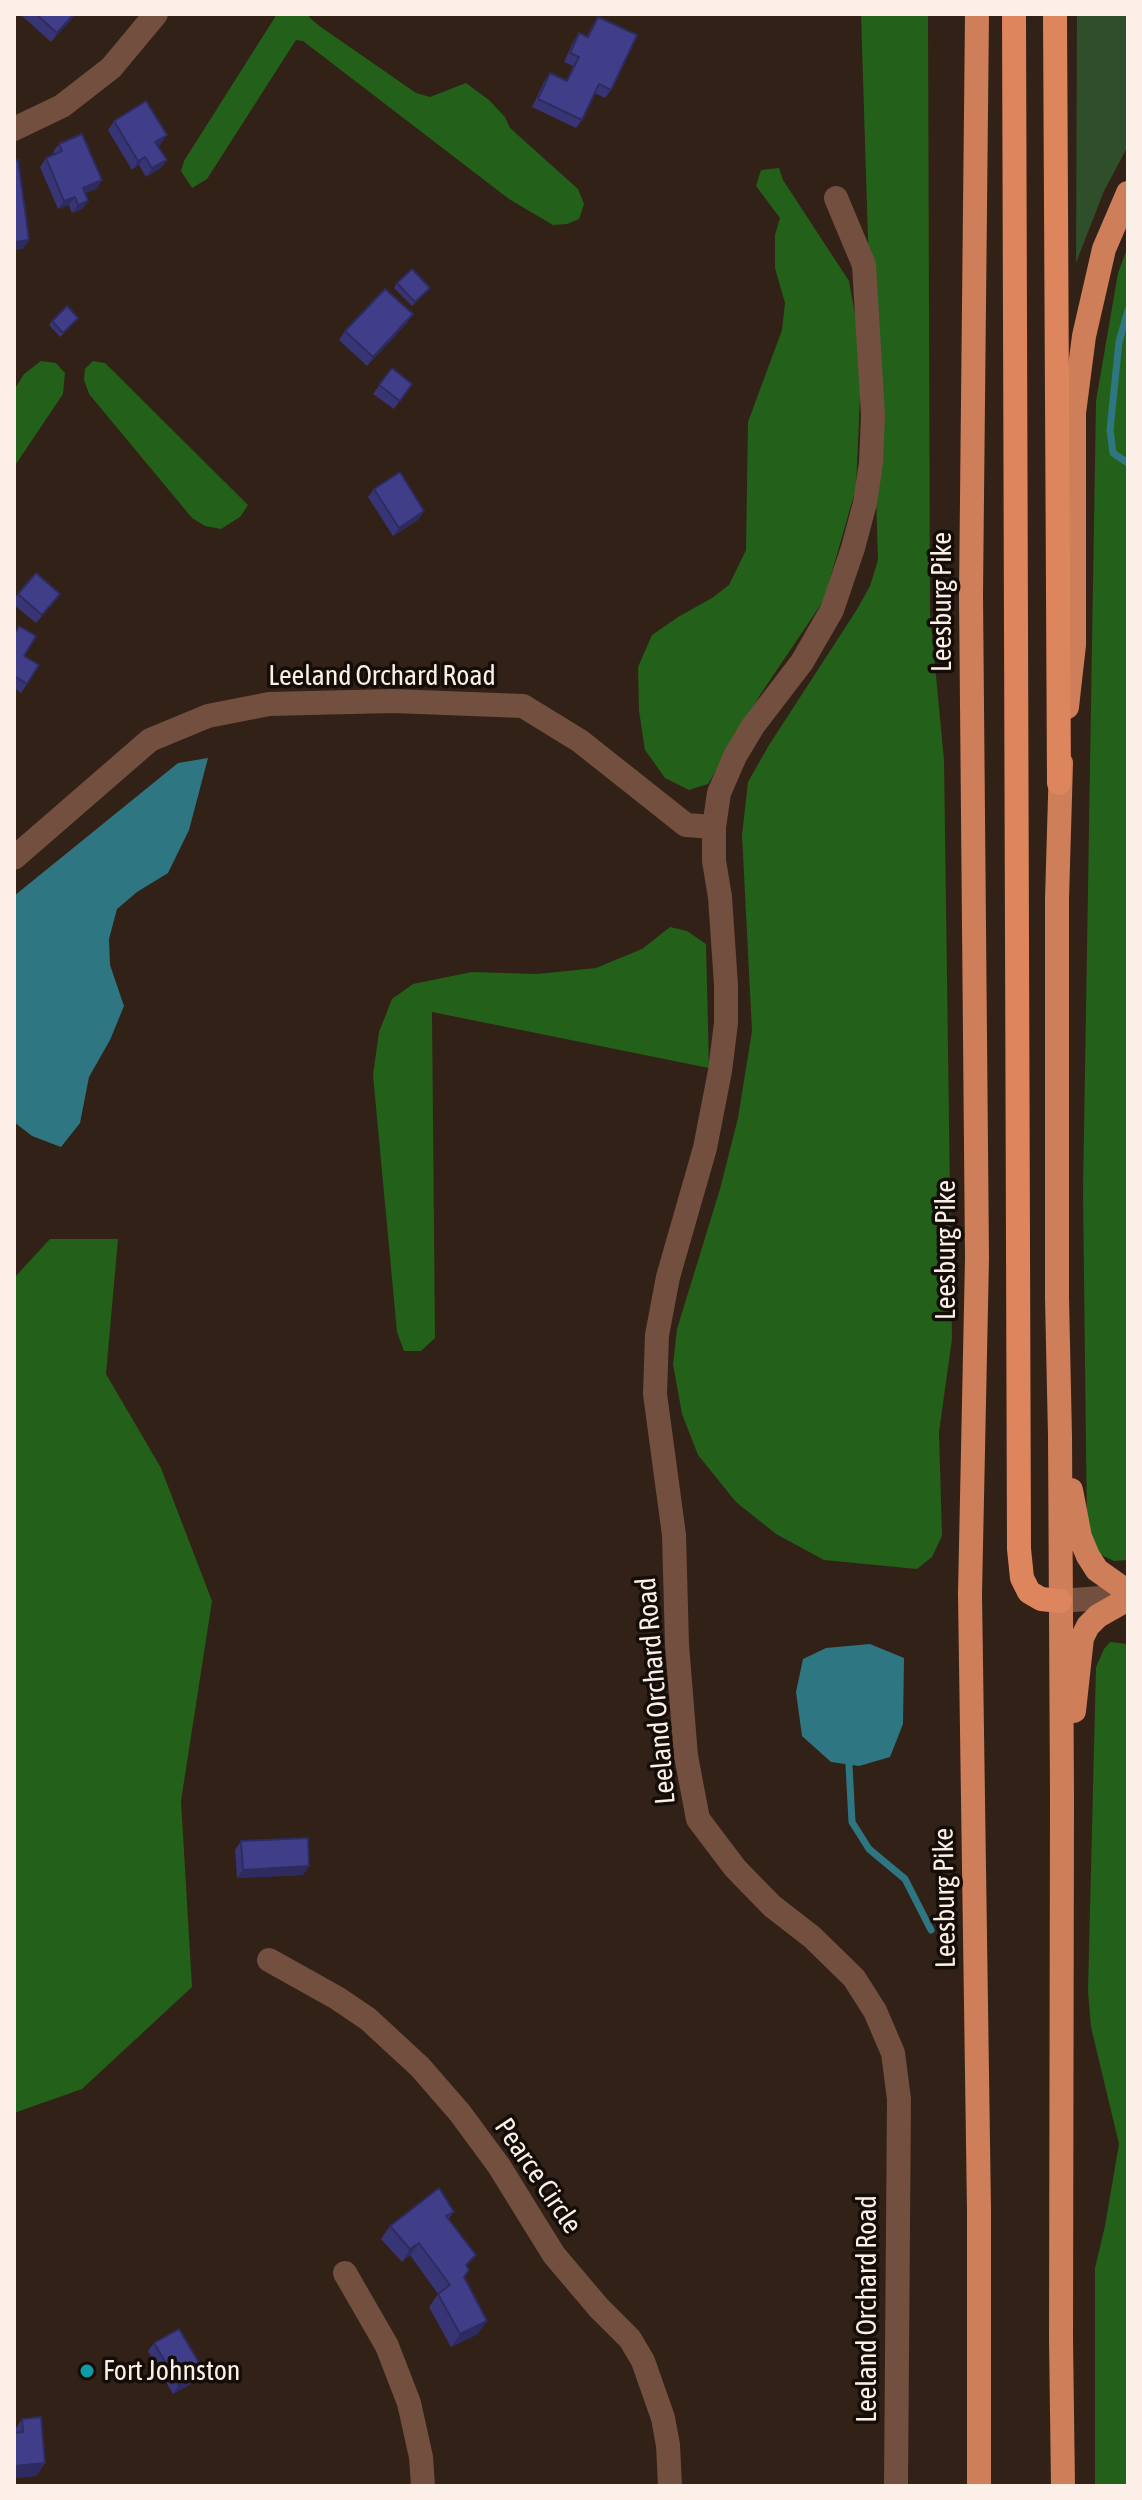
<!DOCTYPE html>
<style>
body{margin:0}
#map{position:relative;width:1142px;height:2500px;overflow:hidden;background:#322117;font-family:"Asap Condensed",sans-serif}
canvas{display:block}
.frame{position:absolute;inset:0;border:16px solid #fbefe8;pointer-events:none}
</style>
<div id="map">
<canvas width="1142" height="2500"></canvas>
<div class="frame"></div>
</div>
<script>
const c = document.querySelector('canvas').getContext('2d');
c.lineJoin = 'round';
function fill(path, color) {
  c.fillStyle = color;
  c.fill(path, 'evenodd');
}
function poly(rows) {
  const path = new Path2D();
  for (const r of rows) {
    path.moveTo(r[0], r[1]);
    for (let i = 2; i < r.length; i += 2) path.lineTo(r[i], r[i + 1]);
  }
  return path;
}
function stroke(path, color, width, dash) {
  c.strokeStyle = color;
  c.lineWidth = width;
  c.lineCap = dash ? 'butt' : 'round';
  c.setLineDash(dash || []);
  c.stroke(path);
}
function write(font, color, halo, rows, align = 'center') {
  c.font = font + ' "Asap Condensed",sans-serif';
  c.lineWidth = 7;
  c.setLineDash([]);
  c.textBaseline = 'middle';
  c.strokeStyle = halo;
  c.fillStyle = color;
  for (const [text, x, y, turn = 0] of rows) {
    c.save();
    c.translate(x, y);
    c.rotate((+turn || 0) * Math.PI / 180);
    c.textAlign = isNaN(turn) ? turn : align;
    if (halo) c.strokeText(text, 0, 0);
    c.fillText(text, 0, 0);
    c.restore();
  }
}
const green = poly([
 [1077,14,1128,14,1128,146,1104,191,1076,263]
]);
const forest = poly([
 [277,14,309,14,309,17,318,25,416,93,430,97,466,83,489,100,505,117,510,128,578,189,584,204,579,219,567,224,553,225,509,199,303,41,296,40,207,179,192,188,181,171,184,161],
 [861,14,928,14,930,613,944,760,952,1339,939,1432,942,1536,932,1557,917,1569,824,1560,776,1534,736,1502,698,1455,682,1414,673,1364,677,1329,720,1189,738,1118,752,1031,742,835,748,782,769,745,856,611,870,586,878,560],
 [779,168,783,180,849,281,862,353,856,488,824,600,760,695,708,784,689,790,665,778,645,750,639,711,638,667,652,635,678,617,712,598,729,585,746,550,748,422,782,330,785,303,775,268,775,235,780,218,756,186,761,170],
 [1128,246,1128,1560,1114,1561,1099,1554,1087,1531,1083,1192,1096,401,1118,273],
 [41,361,56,363,65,373,63,394,14,467,14,390,24,374],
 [93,361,105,363,248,505,240,517,221,529,205,526,192,518,89,394,84,380,85,369],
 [670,927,687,931,706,944,709,1068,432,1012,435,1338,421,1351,404,1351,397,1332,373,1075,379,1032,392,999,413,984,472,972,537,974,596,968,642,949],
 [50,1239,118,1239,106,1374,161,1468,212,1601,181,1801,192,1987,82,2089,14,2113,14,1278],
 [1110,1642,1128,1644,1128,2486,1095,2486,1095,2268,1105,2226,1119,2144,1091,2027,1088,1991,1096,1667,1104,1649]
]);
const water = poly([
 [208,758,189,830,168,873,137,892,117,909,109,939,110,965,124,1006,110,1040,89,1077,80,1123,61,1147,32,1136,14,1122,14,896,178,763],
 [870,1644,904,1658,903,1724,890,1757,859,1766,831,1762,802,1736,796,1692,803,1659,826,1648]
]);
const stream = poly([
 [1128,310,1119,342,1110,430,1113,453,1128,463],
 [849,1765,852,1822,869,1849,905,1879,931,1930]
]);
const minor = poly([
 [14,129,62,106,111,68,156,14],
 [836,198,864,265,873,415,871,463,865,503,853,548,832,610,802,662,753,726,735,756,719,793,714,827,714,861,720,897,726,985,726,1023,720,1071,705,1148,668,1277,657,1335,655,1394,674,1535,677,1645,686,1756,698,1819,735,1868,772,1906,812,1937,854,1978,875,2011,893,2053,899,2099,896,2486],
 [14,858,150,740,208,716,269,704,393,701,523,706,580,741,686,825,714,827],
 [1060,1601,1128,1596],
 [269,1960,337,1998,368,2019,420,2067,460,2113,499,2166,554,2255,599,2308,630,2339,643,2361,663,2418,668,2445,670,2486],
 [345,2273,387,2346,409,2403,421,2457,423,2486]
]);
const trunk = poly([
 [977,14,971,594,977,1258,970,1594,979,2210,979,2486],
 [1067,707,1074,645,1074,413,1084,336,1104,249,1128,193],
 [1061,763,1057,899,1057,1298,1060,1436,1062,1797,1061,2339,1063,2486],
 [1071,1490,1080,1537,1088,1556,1097,1570,1128,1592],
 [1074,1711,1082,1638,1088,1626,1098,1616,1128,1599]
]);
const motorway = poly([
 [1014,14,1019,1549,1022,1578,1029,1592,1041,1599,1060,1601],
 [1055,14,1059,783]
]);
const wall = poly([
 [20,14,76,14,51,42],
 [598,17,611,90,605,98,595,93,582,120,576,128,532,107,544,82,550,73,566,81,573,66,564,62,573,42,579,33,586,37],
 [114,121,161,144,158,146,161,168,146,177,139,165,132,170,108,130],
 [59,144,102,180,96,189,85,193,88,201,82,209,72,213,69,205,58,209,40,167,46,158,54,155,53,152],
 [397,283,430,288,412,306,394,288],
 [413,314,407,323,367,366,339,340,345,331],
 [78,318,60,337,49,325,52,321],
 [392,368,412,384,394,409,373,394],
 [374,489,424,511,418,520,393,536,368,497],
 [18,594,54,602,36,623,14,605,14,599],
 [14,634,24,656,27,684,21,693,14,688],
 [241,1841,309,1866,303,1875,237,1878,235,1850],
 [454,2212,448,2219,468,2268,464,2278,478,2334,451,2347,429,2307,438,2294,410,2255,402,2262,381,2239,390,2226],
 [154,2343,204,2371,198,2380,173,2394,148,2351],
 [22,2419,45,2463,36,2476,14,2478,14,2431]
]);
const shadedWall = poly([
 [74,14,76,14,51,42,57,33],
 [167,135,161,144,149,151,155,142],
 [145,157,139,165,132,170,138,161],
 [167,160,161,168,146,177,152,168],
 [102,180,96,189,77,197,83,188],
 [75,197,69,205,58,209,64,201],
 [88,201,82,209,72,213,78,205],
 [29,240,23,249,14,250,14,242],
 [413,314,407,323,367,366,373,357],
 [424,511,418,520,393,536,399,528],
 [309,1866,303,1875,237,1878,243,1870],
 [419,2243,410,2255,402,2262,410,2249],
 [487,2321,478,2334,451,2347,460,2334],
 [204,2371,198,2380,173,2394,179,2385],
 [45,2463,36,2476,14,2478,14,2466]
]);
const building = poly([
 [36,14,74,14,57,33,36,14],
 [598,17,637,35,611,90,599,84,582,120,538,99,550,73,567,81,579,57,570,53,579,33,588,37,598,17],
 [146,101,167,135,155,142,167,160,152,168,145,157,138,161,114,121,146,101],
 [82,134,102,180,83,188,88,201,78,205,75,197,64,201,46,158,62,151,59,144,82,134],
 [18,160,29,240,14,242,14,161,18,160],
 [412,269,430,288,415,302,397,283,412,269],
 [385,289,413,314,373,357,345,331,385,289],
 [67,306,78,318,63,333,52,321,67,306],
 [392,368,412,384,400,401,379,385,392,368],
 [400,472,424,511,399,528,374,489,400,472],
 [36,573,60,594,42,615,18,594,36,573],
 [19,626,36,636,24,656,39,665,27,684,14,676,14,635,19,626],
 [308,1838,309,1866,243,1870,241,1841,308,1838],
 [439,2188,454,2212,446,2216,476,2255,466,2265,469,2270,464,2277,487,2321,460,2334,438,2294,450,2285,419,2243,410,2249,390,2226,439,2188],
 [179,2329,204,2371,179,2385,154,2343,179,2329],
 [41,2417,45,2463,14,2466,14,2433,23,2432,22,2419,41,2417]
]);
const markers = [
 [87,2371,8,"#0f9aa8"]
];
const streetNames = [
 ["Leesburg Pike",942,602,-90],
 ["Leeland Orchard Road",382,676],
 ["Leesburg Pike",946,1250,-90],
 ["Leeland Orchard Road",656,1691,-95],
 ["Leesburg Pike",945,1898,-91],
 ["Pearce Circle",538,2176,56],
 ["Leeland Orchard Road",867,2309,-90]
];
const poiNames = [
 ["Fort Johnston",103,2371]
];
fill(green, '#2e4f29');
fill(forest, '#236019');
fill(water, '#2e7782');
stroke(stream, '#2e7782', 7);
stroke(minor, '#734f3f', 24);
stroke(trunk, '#ce7e58', 24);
stroke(motorway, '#dd855c', 24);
fill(wall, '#383576');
fill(shadedWall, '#2e2b60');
fill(building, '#413e89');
stroke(building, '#2e2b60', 2);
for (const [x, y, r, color] of markers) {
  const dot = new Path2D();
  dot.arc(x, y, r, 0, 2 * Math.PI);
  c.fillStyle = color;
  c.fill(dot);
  stroke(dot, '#140d08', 3);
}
write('28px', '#fbefe8', '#140d08', streetNames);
write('28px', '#fbefe8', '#140d08', poiNames, 'left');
</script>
